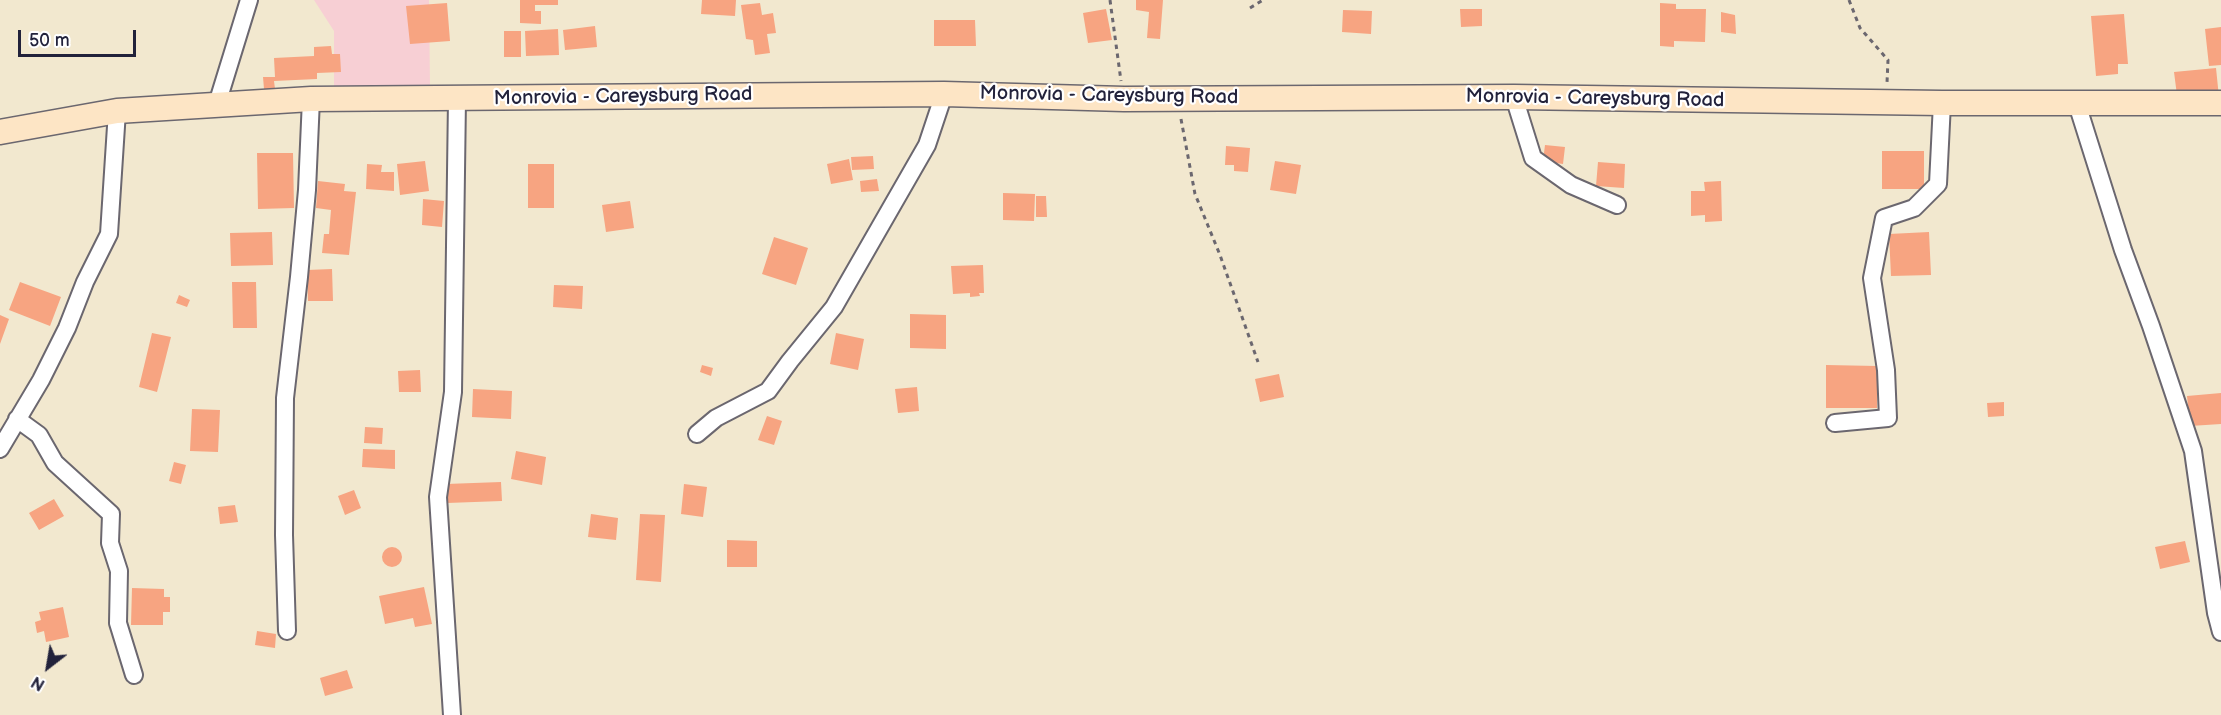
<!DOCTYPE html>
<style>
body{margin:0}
#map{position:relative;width:2221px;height:715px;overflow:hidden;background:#f2e8cf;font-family:"Balsamiq Sans",sans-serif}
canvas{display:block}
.north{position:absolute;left:18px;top:637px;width:60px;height:60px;-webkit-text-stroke:4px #fff;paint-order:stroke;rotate:211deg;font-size:16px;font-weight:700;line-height:24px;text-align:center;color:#22223b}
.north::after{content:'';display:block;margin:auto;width:21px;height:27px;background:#22223b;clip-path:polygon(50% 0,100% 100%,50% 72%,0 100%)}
.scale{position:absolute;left:18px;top:30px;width:118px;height:27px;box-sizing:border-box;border:3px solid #22223b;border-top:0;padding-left:8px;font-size:18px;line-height:21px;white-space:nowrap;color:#22223b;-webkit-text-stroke:4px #fff;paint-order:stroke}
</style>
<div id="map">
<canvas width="2221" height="715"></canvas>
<div class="north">N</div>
<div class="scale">50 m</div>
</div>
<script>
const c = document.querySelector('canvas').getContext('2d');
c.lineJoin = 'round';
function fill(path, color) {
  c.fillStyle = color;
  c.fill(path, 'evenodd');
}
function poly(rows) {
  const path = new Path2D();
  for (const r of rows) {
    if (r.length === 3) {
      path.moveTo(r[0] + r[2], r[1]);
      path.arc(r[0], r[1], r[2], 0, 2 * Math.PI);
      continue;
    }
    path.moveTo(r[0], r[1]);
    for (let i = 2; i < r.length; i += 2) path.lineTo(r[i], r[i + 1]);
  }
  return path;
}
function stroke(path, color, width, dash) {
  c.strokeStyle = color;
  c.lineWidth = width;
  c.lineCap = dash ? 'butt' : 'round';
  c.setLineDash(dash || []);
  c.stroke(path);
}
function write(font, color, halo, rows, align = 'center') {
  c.font = font + ' "Balsamiq Sans",sans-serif';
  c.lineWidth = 4.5;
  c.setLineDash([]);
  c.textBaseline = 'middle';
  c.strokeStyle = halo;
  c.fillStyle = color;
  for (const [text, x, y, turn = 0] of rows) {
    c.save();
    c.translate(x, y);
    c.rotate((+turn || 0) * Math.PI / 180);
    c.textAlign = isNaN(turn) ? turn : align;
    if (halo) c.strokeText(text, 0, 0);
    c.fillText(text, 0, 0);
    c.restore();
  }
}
const built = poly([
 [314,0,429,0,430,87,334,86,334,31]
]);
const building = poly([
 [520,0,558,0,558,5,535,5,535,11,541,11,541,24,520,23],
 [702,0,736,0,735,16,701,14],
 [1136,0,1163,0,1160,39,1147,38,1149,12,1136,10],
 [447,3,450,41,410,44,406,6],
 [760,3,762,15,773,13,776,33,767,34,770,53,755,55,753,40,746,39,741,5],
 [1660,3,1676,4,1676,9,1706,9,1705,42,1674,41,1674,47,1660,46],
 [1106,9,1112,40,1088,43,1083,13],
 [1460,9,1482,9,1482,26,1461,27],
 [1343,10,1372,11,1371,34,1342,32],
 [1721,12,1735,15,1736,34,1721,32],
 [2124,14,2128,64,2118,64,2118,74,2096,76,2091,16],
 [934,20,975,20,976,46,934,46],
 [595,26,597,47,565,50,563,30],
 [2221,27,2221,65,2209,66,2205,29],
 [558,29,559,55,526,56,525,31],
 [504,31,521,31,521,57,504,57],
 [331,46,332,54,340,54,341,72,317,73,317,79,274,81,275,89,264,89,263,77,275,77,274,58,314,56,314,47],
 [2216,68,2220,107,2178,103,2174,72],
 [1545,145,1565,147,1563,164,1543,161],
 [1226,146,1250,148,1248,172,1234,171,1234,165,1225,165],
 [1882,151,1924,151,1924,189,1882,189],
 [257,153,293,153,294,208,258,209],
 [873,156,874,169,852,170,851,157],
 [849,159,853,180,831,184,827,164],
 [425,161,429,191,400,195,397,164],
 [1275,161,1301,165,1296,194,1270,190],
 [1598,162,1625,164,1624,188,1596,186],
 [367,164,382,165,381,172,394,172,394,191,366,189],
 [528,164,554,164,554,208,528,208],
 [877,179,879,191,861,192,860,181],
 [318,181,345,184,344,191,356,192,349,255,322,253,324,234,329,234,331,210,316,208],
 [1721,181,1722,221,1705,222,1705,215,1691,216,1691,191,1705,191,1704,182],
 [1003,193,1035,194,1034,221,1003,220],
 [1036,196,1046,196,1047,217,1036,217],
 [423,199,444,201,442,227,422,225],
 [630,201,634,228,606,232,602,205],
 [272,232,273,265,231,266,230,233],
 [1929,232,1931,275,1891,276,1889,234],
 [774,237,808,248,796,285,762,274],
 [983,265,984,293,979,293,980,296,970,297,970,293,953,294,951,266],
 [332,269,333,301,308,301,307,270],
 [20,282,61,297,50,326,9,310],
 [232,282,256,282,257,328,233,328],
 [554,285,583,286,582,309,553,307],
 [179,295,190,300,187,307,176,303],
 [910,314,946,315,946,349,910,348],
 [0,315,9,319,0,344],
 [152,333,171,337,157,392,139,387],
 [836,333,864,339,858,370,830,364],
 [702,365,713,368,711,376,700,372],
 [1826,365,1877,366,1877,408,1826,408],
 [420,370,421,392,399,392,398,371],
 [1279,374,1284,397,1260,402,1255,379],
 [917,387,919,411,898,413,895,389],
 [473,389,512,391,511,419,472,417],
 [2221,393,2221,424,2190,426,2187,396],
 [2004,402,2004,416,1988,417,1987,403],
 [192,409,220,410,218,452,190,451],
 [767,416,782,421,774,445,758,440],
 [365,427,383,428,382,444,364,443],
 [363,449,395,450,395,469,362,467],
 [516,451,546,457,542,485,511,479],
 [174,462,186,465,181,484,169,481],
 [501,482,502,501,447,503,446,484],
 [684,484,707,487,703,517,681,514],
 [354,490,361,508,345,515,338,496],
 [54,499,64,516,39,530,29,513],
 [235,505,238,522,220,524,218,507],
 [591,514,618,518,616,540,588,537],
 [640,514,665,515,661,582,636,580],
 [727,540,757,541,757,567,727,567],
 [2185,541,2190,562,2160,569,2155,547],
 [392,557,10],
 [424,587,432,624,415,627,413,618,385,624,379,596],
 [132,588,164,589,164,597,170,597,170,612,163,612,163,625,131,625],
 [63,607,69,637,46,642,44,631,37,633,35,622,41,620,39,612],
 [257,631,276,634,275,648,255,645],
 [347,670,353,688,325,696,320,678]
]);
const path = poly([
 [1110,0,1121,81],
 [1849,0,1860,28,1888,60,1887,83],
 [1250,8,1263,0],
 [1181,119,1195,194,1220,255,1258,362]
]);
const minor = poly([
 [1514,97,1533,158,1571,185,1617,205],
 [217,104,249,0],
 [2077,104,2123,250,2151,326,2193,451,2216,613,2221,632],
 [17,419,39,435,55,463,111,514,110,543,119,571,118,623,134,675],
 [1835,423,1888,418,1886,370,1872,278,1884,218,1914,208,1938,184,1942,103],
 [697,434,716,418,768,391,790,361,834,307,927,145,944,94],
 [0,449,41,380,67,328,85,282,109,234,117,111],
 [287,631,284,535,285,398,299,277,307,190,311,99],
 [452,715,438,497,453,392,457,99]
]);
const secondary = poly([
 [0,132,117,111,311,99,944,94,1124,99,1514,97,1942,103,2221,103]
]);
const streetNames = [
 ["Monrovia - Careysburg Road",1109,96,1],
 ["Monrovia - Careysburg Road",623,97,-1],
 ["Monrovia - Careysburg Road",1595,99,1]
];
fill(built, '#f7cfd4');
fill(building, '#f7a481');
stroke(minor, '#6b676f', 20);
stroke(secondary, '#6b676f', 27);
stroke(path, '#6b676f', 3, [4.5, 4.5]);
stroke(minor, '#fff', 16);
stroke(secondary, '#fde5c5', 24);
write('20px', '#22223b', '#fff', streetNames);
</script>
